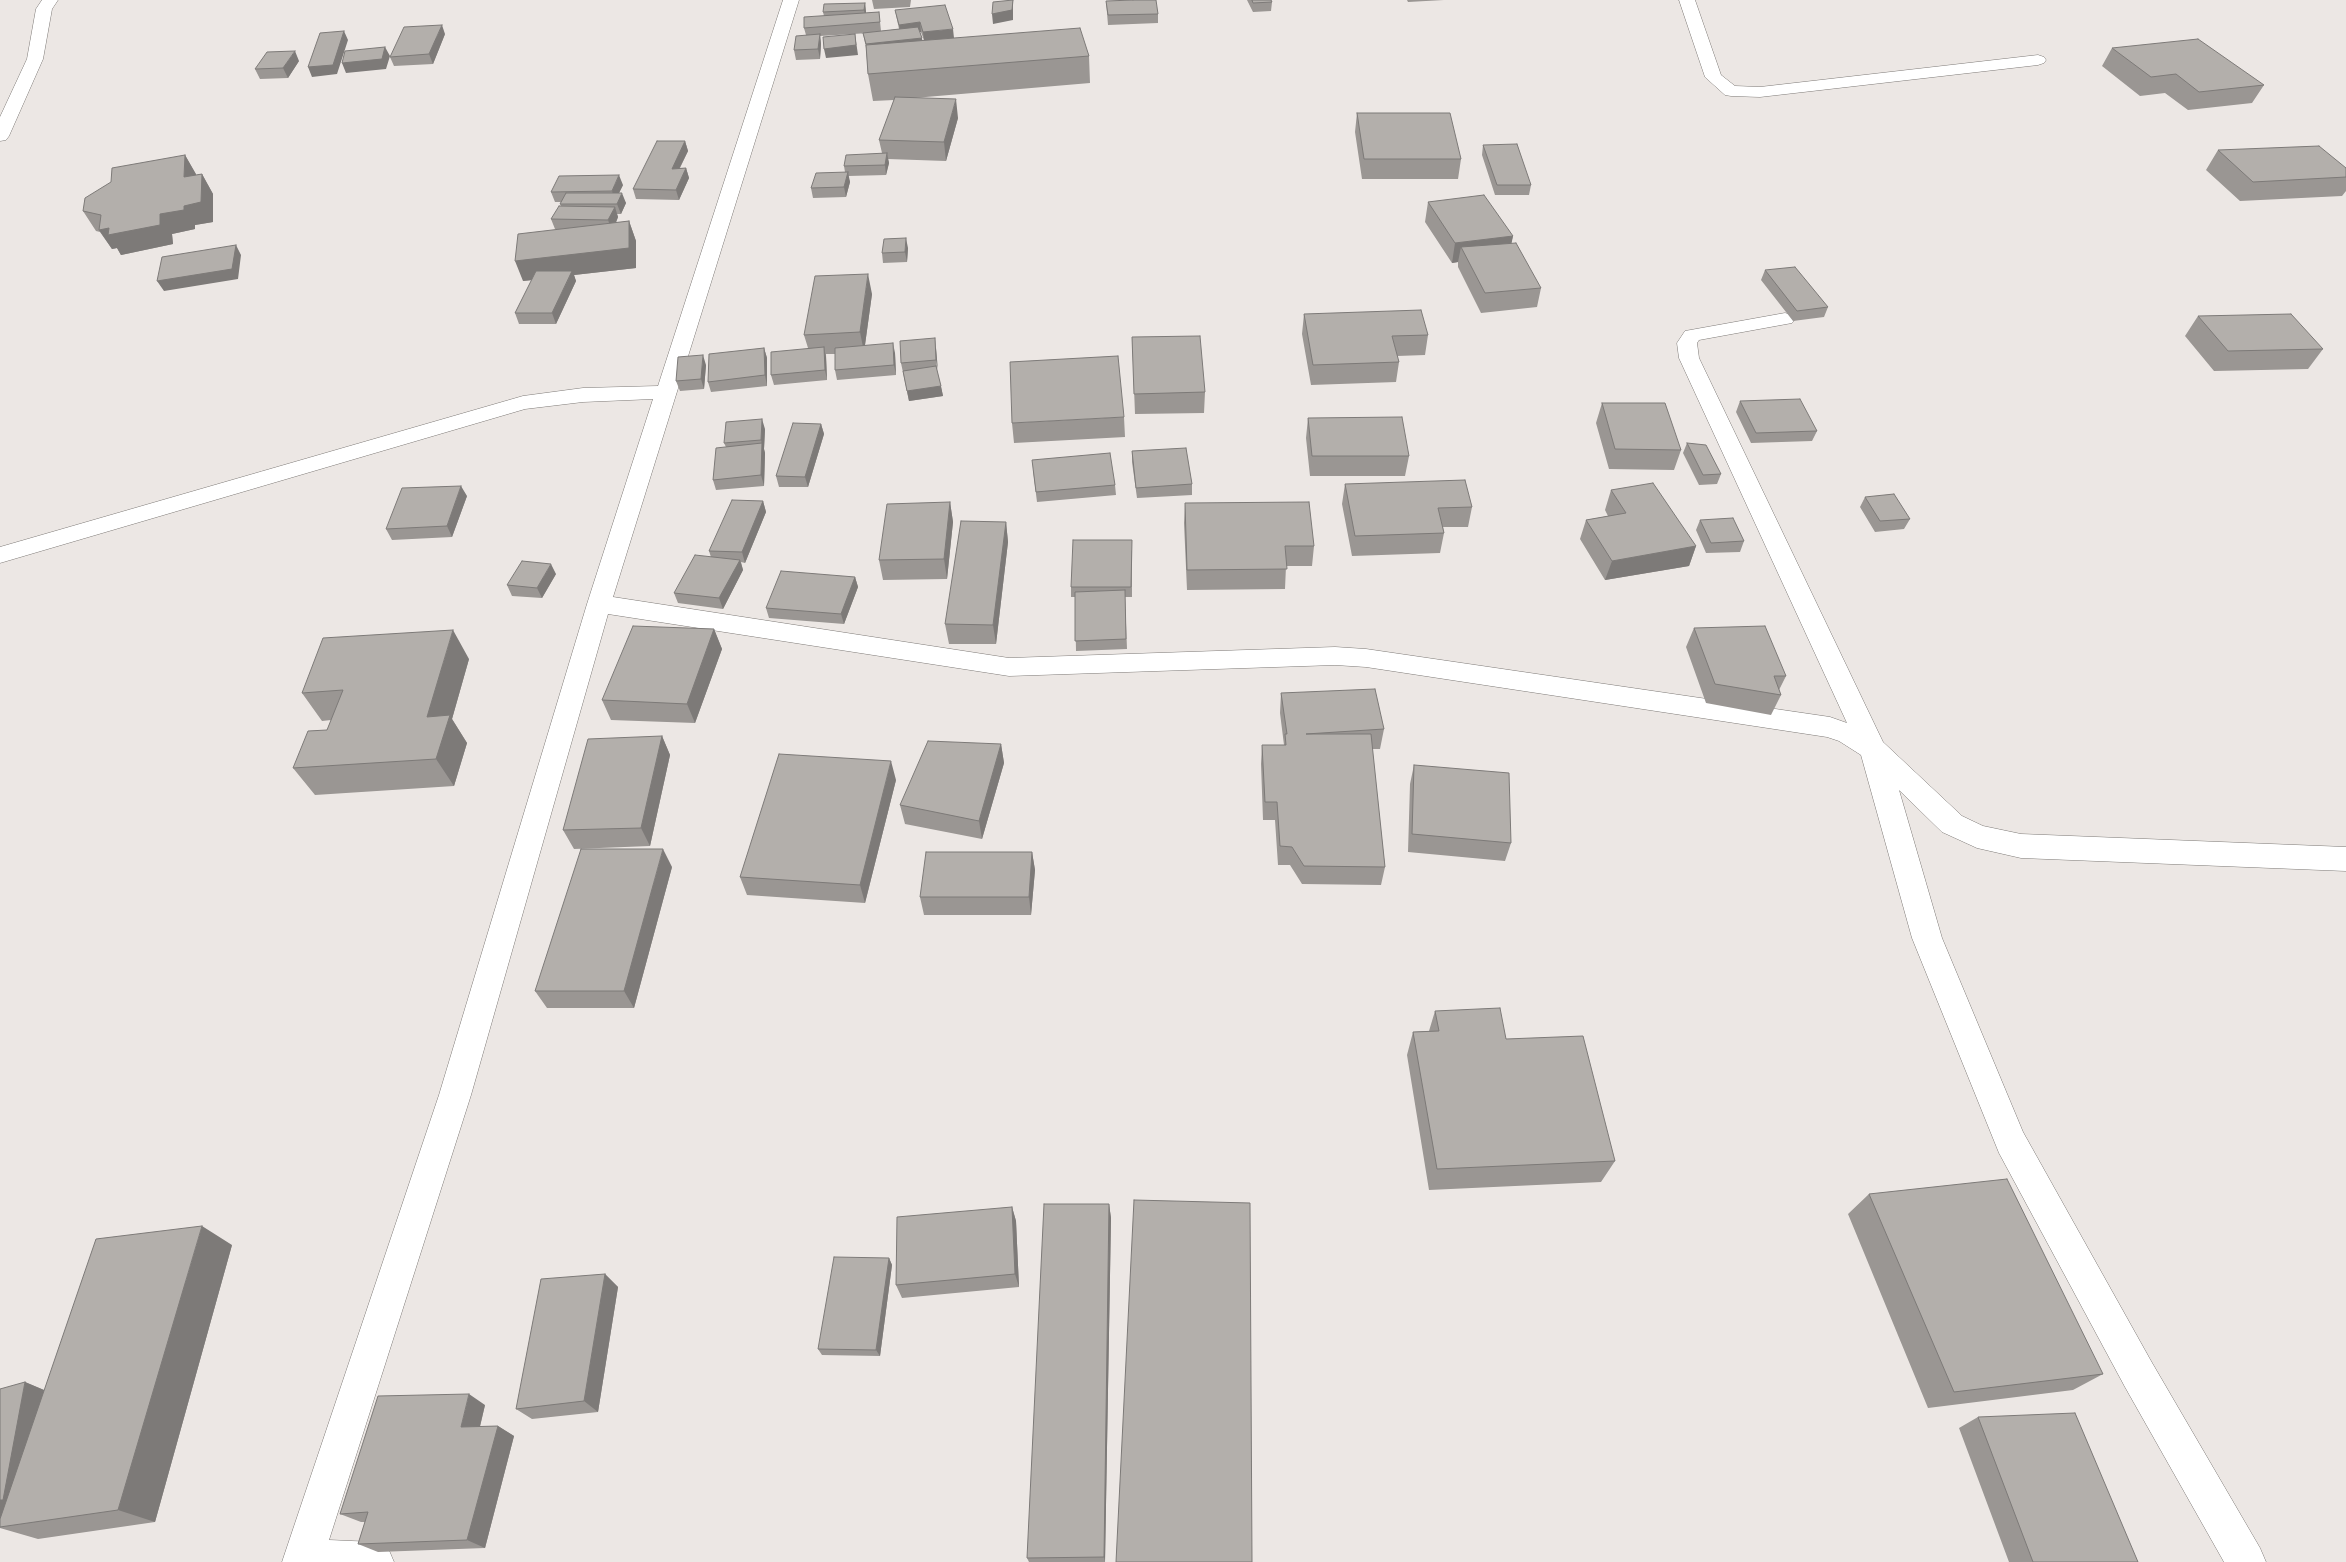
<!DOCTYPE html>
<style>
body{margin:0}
canvas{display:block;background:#ece7e4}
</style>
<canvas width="2346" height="1562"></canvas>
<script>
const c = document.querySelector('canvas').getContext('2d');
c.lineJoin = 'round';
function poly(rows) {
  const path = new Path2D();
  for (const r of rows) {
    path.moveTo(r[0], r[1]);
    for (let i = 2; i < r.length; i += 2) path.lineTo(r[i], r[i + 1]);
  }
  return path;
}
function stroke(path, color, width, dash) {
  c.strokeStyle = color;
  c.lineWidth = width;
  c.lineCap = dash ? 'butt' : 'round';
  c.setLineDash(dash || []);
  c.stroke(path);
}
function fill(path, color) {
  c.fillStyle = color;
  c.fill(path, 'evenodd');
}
const street = poly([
 [42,0,58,0,52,9,43,59,9,136,6,140,0,141,0,117,27,59,36,9,42,0],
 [783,0,799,0,613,597,1009,658,1335,647,1366,649,1830,717,1847,723,1679,358,1677,343,1685,331,1785,313,1792,315,1795,319,1792,323,1699,340,1697,343,1699,358,1883,742,1962,816,1983,826,2021,834,2346,847,2346,871,2021,858,1977,848,1942,832,1899,790,1942,938,2023,1132,2151,1361,2260,1548,2266,1562,2224,1562,2125,1387,1999,1153,1912,938,1861,755,1839,741,1827,737,1366,667,1335,665,1009,676,608,614,471,1095,329,1540,374,1542,388,1548,394,1562,282,1562,439,1095,587,604,653,399,583,402,525,409,0,563,0,547,523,396,583,388,658,386,783,0],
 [1679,0,1695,0,1721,75,1735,86,1760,87,2038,55,2044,57,2046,60,2044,63,2038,65,1760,97,1731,96,1725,95,1705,77,1679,0]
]);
const wall = poly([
 [872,0,911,0,910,7,874,9],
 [1247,0,1271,0,1272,2,1271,11,1253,12],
 [1407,0,1444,0,1408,2],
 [1106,1,1158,14,1158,23,1108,25],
 [865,3,866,13,879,12,881,31,899,29,895,10,954,38,1089,56,1090,83,914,98,958,118,946,161,888,159,889,163,886,175,848,176,850,182,846,197,813,198,811,188,845,172,844,166,882,153,879,140,894,100,873,101,868,74,866,48,863,33,869,33,820,36,821,44,820,59,796,60,794,50,806,35,804,28,824,16,823,12],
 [920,32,921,32,924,40,922,40],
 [445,34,433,64,394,66,390,57],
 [2112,48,2264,85,2252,103,2188,110,2165,93,2140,96,2102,66],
 [299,61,288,78,260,79,255,69],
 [1357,113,1461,159,1458,179,1362,179,1355,132],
 [685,141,688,151,680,168,686,168,689,178,679,200,636,199,633,189],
 [1483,145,1531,185,1529,195,1495,195,1482,155],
 [2218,150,2346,168,2346,191,2342,196,2240,201,2206,170],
 [185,155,196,175,202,174,213,194,213,222,195,225,195,229,172,234,173,244,121,255,117,248,112,249,100,232,96,231,83,211],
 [623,185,619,193,626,203,621,214,617,214,618,217,616,223,629,221,636,241,636,268,574,275,576,281,556,324,519,324,515,313,532,280,523,281,558,229,555,229,551,219,561,206,560,204,561,202,555,202,551,192],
 [1428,202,1513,236,1511,243,1541,288,1537,307,1481,313,1458,267,1458,262,1452,263,1425,222],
 [908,248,907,262,883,263,882,253],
 [1765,270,1828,307,1824,317,1793,321,1761,280],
 [872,294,865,345,895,353,896,375,837,380,835,370,835,354,826,354,827,380,774,385,771,375,808,348,804,335],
 [1304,314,1428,335,1425,355,1397,356,1399,362,1396,382,1311,385,1302,334],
 [2198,316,2323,349,2308,369,2214,371,2185,336],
 [1132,337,1205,392,1204,413,1135,414],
 [764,348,767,358,767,386,711,392,708,382],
 [936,348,937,370,943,396,909,401,901,363],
 [706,365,704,389,680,391,676,381],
 [1740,401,1817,431,1812,441,1751,443,1736,412],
 [1602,403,1681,450,1674,470,1609,469,1596,423],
 [1124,417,1125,437,1014,443,1012,423],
 [1308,418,1409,456,1405,476,1310,476,1306,438],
 [821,424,824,434,808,487,779,487,776,476],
 [765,429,764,449,765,453,764,486,716,490,713,480,726,447,724,443],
 [1687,443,1721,474,1717,484,1699,485,1683,453],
 [1132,451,1192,484,1192,495,1137,498,1132,462],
 [1033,470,1115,485,1116,495,1037,502],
 [1345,484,1472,507,1468,527,1443,527,1444,533,1440,553,1352,556,1342,504],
 [1611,490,1696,546,1689,566,1605,580,1580,539,1586,520,1608,516,1605,510],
 [467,496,452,537,392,540,386,529],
 [1865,497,1910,519,1904,529,1875,532,1860,507],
 [763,501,766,512,745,563,741,562,743,570,723,609,678,603,674,593,711,557,709,551],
 [950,502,953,522,947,579,883,580,879,560],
 [1185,503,1314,546,1312,566,1286,566,1285,589,1187,590,1184,523],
 [1700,520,1744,541,1740,552,1706,553,1696,530],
 [1006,522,1008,542,996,644,949,644,945,624],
 [1132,550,1132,597,1125,597,1127,649,1076,651,1075,597,1071,597,1071,587],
 [556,574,542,598,512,596,507,585],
 [855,577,858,587,844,624,769,618,766,608],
 [1694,628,1786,676,1779,690,1781,695,1771,715,1706,703,1686,647],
 [714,629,722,649,695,723,611,720,602,700],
 [469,659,452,719,467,743,454,786,315,795,293,768,327,730,331,720,322,721,302,693],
 [1281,693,1384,729,1380,749,1372,749,1385,867,1381,885,1302,884,1290,865,1278,865,1275,820,1263,820,1261,764,1262,745,1284,745,1280,713],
 [662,736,670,755,650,846,574,849,563,830],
 [1001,744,1004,763,982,839,905,824,900,805],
 [1414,765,1511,843,1505,861,1408,852,1410,784],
 [896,780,865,903,747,895,740,877],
 [1032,852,1035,870,1031,915,924,915,920,897],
 [672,867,634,1008,547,1008,535,991],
 [1435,1011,1506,1039,1615,1161,1601,1182,1429,1190,1407,1055,1413,1032,1429,1031],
 [1869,1194,2103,1374,2073,1390,1928,1408,1848,1214],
 [1109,1204,1111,1218,1105,1562,1029,1562,1027,1558],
 [1012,1207,1016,1221,1019,1287,902,1298,896,1285],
 [232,1245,155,1522,38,1539,0,1528,0,1519,25,1382,44,1390],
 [889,1258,892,1265,880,1356,822,1355,818,1349],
 [605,1274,618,1287,598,1412,532,1419,516,1409],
 [485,1405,480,1427,498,1426,514,1436,485,1548,378,1552,358,1544,365,1522,361,1522,340,1514],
 [1978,1417,2138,1562,2009,1562,1959,1428]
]);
const shadedWall = poly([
 [1013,0,1013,20,993,24,992,14],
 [865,3,866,12,866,20,864,10],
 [920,22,921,32,900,34,899,25],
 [442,25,445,34,433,64,429,54],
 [953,29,954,38,924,41,923,32],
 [344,31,348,40,337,74,312,77,308,67],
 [820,34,821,44,820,59,818,49],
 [855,34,858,55,826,58,824,49],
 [922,38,923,47,866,44],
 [385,47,390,56,386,69,346,73,342,63],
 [295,51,299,61,288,78,283,68],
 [956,99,958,118,946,161,944,142],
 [685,141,688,151,674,179,672,169],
 [887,153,889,163,886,175,885,165],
 [185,155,196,174,196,197,184,177],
 [686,168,689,178,679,200,676,190],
 [848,172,850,182,846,197,844,187],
 [202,174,213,194,213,222,195,225,195,229,172,234,173,244,121,255,117,248,112,249,99,230,160,214,184,206],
 [619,175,623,185,615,201,612,191],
 [622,193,626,203,621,214,617,204],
 [615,207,618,217,612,231,608,220],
 [629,221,636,241,636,268,574,275,576,281,556,324,552,313,570,276,523,281,515,261],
 [1513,236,1509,256,1461,247,1458,262,1452,263,1455,243],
 [906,238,908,248,907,262,905,252],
 [236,245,241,255,238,279,164,291,157,281],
 [868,274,872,294,864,352,860,332],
 [935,338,936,348,938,370,936,360],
 [893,343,895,353,896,375,894,365],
 [824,347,826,357,827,380,825,370],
 [764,348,767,358,767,386,765,375],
 [703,355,706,365,704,389,701,379],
 [941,386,943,396,909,401,907,391],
 [762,419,765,429,764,449,765,453,764,486,761,475,762,444,761,440],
 [821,424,824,434,808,487,805,477],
 [461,486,467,496,452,537,447,526],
 [763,501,766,512,745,563,742,552],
 [950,502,953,522,947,579,944,559],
 [1006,522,1008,542,996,644,993,625],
 [1696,546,1689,566,1605,580,1612,561],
 [740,560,743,570,723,609,719,598],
 [551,564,556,574,542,598,537,588],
 [855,577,858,587,844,624,841,614],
 [714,629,722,649,695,723,687,704],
 [453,630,469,659,452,719,467,743,454,786,436,759,427,717],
 [662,736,670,755,650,846,641,828],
 [1001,744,1004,763,982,839,979,821],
 [891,761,896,780,865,903,860,885],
 [663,849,672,867,634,1008,624,991],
 [1032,852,1035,870,1031,915,1029,897],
 [1109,1204,1111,1218,1105,1562,1104,1557],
 [1012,1207,1016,1221,1019,1287,1015,1274],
 [202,1226,232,1245,155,1522,118,1510],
 [889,1258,892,1265,880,1356,876,1350],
 [605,1274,618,1287,598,1412,584,1401],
 [25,1382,51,1393,31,1508,0,1518,0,1500],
 [469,1394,485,1405,477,1438,461,1427],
 [498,1426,514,1436,485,1548,467,1540]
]);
const building = poly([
 [1013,0,1012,10,992,14,993,2,1013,0],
 [1133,0,1156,0,1158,14,1108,15,1106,1,1133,0],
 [1252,0,1271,0,1272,2,1253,3,1252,0],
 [865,3,864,10,823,12,824,4,865,3],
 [945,5,953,29,923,32,920,22,899,25,895,10,945,5],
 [879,12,880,22,804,28,804,17,879,12],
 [442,25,429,54,390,57,404,27,442,25],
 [918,27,922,38,866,44,863,33,918,27],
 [1080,28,1089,56,868,74,866,45,1080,28],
 [344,31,333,65,308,67,320,33,344,31],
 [820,34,818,49,794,50,796,36,820,34],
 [855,34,856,45,824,49,823,37,855,34],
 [2198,39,2264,85,2199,92,2176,74,2151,77,2112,48,2198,39],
 [385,47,382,59,342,63,345,51,385,47],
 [295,51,283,68,255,69,267,52,295,51],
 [895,97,956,99,944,142,879,140,895,97],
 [1357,113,1450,113,1461,159,1364,159,1357,113],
 [657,141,685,141,672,169,686,168,676,190,633,189,657,141],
 [1517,144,1531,185,1497,185,1483,145,1517,144],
 [2319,146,2346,168,2346,177,2253,182,2218,150,2319,146],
 [887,153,885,165,844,166,846,155,887,153],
 [185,155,184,177,202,174,201,202,184,206,184,210,160,214,160,225,108,235,109,228,99,230,101,215,83,211,85,198,111,182,112,168,185,155],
 [848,172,844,187,811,188,816,173,848,172],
 [619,175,612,191,551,192,559,176,619,175],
 [566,193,622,193,617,204,560,204,566,193],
 [1484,195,1513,236,1455,243,1428,202,1484,195],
 [559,206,615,207,608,220,551,219,559,206],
 [629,221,629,248,515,261,518,234,629,221],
 [906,238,905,252,882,253,884,239,906,238],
 [1516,243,1541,288,1485,293,1461,247,1516,243],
 [236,245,232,269,157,281,162,257,236,245],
 [1795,267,1828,307,1797,311,1765,270,1795,267],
 [536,271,572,271,552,313,515,313,536,271],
 [868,274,860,332,804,335,815,276,868,274],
 [1421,310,1428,335,1392,336,1399,362,1313,365,1304,314,1421,310],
 [2291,314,2323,349,2228,351,2198,316,2291,314],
 [1200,336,1205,392,1134,394,1132,337,1200,336],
 [935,338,936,360,901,363,900,341,935,338],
 [893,343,894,365,835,370,835,348,893,343],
 [824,347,825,370,771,375,771,352,824,347],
 [764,348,765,375,708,382,709,354,764,348],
 [703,355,701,379,676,381,678,357,703,355],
 [1118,356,1124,417,1012,423,1010,362,1118,356],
 [936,366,941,386,907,391,903,371,936,366],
 [1800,399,1817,431,1756,433,1740,401,1800,399],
 [1602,403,1665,403,1681,450,1615,449,1602,403],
 [1402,417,1409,456,1312,456,1308,418,1402,417],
 [762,419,761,440,724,443,726,422,762,419],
 [793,423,821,424,805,477,776,476,793,423],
 [762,443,761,475,713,480,716,448,762,443],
 [1687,443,1706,445,1721,474,1703,475,1687,443],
 [1186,448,1192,484,1136,488,1132,451,1186,448],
 [1110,453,1115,485,1036,492,1032,460,1110,453],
 [1465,480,1472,507,1438,508,1444,533,1355,536,1345,484,1465,480],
 [1653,483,1696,546,1612,561,1586,520,1626,513,1611,490,1653,483],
 [461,486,447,526,386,529,402,488,461,486],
 [1894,494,1910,519,1880,521,1865,497,1894,494],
 [732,500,763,501,742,552,709,551,732,500],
 [950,502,944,559,879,560,887,504,950,502],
 [1309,502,1314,546,1285,546,1287,569,1187,570,1185,503,1309,502],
 [1733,518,1744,541,1711,543,1700,520,1733,518],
 [961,521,1006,522,993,625,945,624,961,521],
 [1073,540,1132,540,1131,587,1071,587,1073,540],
 [695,555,740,560,719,598,674,593,695,555],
 [522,561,551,564,537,588,507,585,522,561],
 [781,571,855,577,841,614,766,608,781,571],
 [1125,590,1126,639,1075,641,1075,592,1125,590],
 [633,626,714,629,687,704,602,700,633,626],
 [1765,626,1786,676,1774,676,1781,695,1715,684,1694,628,1765,626],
 [453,630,427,717,450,715,436,759,293,768,308,731,327,730,343,690,302,693,323,638,453,630],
 [1375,689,1384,729,1306,734,1371,734,1385,867,1304,866,1292,847,1280,846,1277,802,1265,802,1262,745,1286,745,1285,734,1287,734,1281,693,1375,689],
 [662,736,641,828,563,830,588,739,662,736],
 [928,741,1001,744,979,821,900,805,928,741],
 [779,754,891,761,860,885,740,877,779,754],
 [1414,765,1509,773,1511,843,1412,834,1414,765],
 [581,849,663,849,624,991,535,991,581,849],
 [926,852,1032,852,1029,897,920,897,926,852],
 [1500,1008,1506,1039,1583,1036,1615,1161,1437,1169,1413,1032,1439,1031,1435,1011,1500,1008],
 [2007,1179,2103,1374,1954,1392,1869,1194,2007,1179],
 [1134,1200,1250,1203,1252,1562,1116,1562,1134,1200],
 [1044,1204,1109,1204,1104,1557,1027,1558,1044,1204],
 [1012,1207,1015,1274,896,1285,897,1217,1012,1207],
 [202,1226,118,1510,0,1527,0,1519,96,1239,202,1226],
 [834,1257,889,1258,876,1350,818,1349,834,1257],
 [605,1274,584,1401,516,1409,541,1279,605,1274],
 [25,1382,3,1500,0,1500,0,1389,25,1382],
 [469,1394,461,1427,498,1426,467,1540,358,1544,368,1512,340,1514,378,1396,469,1394],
 [2075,1413,2138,1562,2033,1562,1978,1417,2075,1413]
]);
stroke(street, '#7e7a77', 1);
fill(street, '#fff');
fill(wall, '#9a9693');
fill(shadedWall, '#7d7a78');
fill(building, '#b3afab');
stroke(building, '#7d7a78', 1);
</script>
